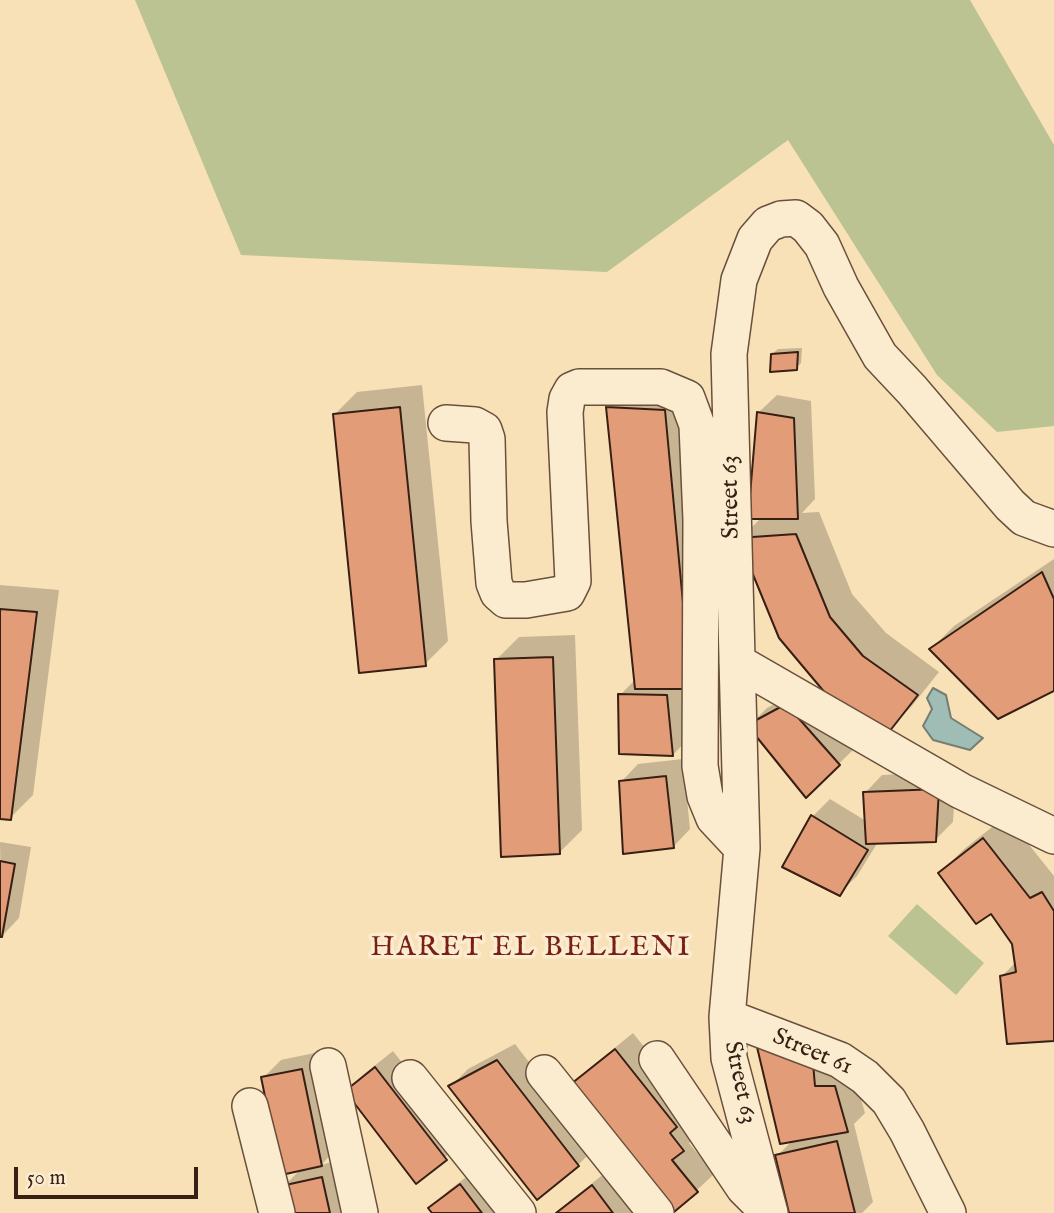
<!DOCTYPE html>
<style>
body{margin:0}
#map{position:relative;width:1054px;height:1213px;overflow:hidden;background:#f9e1b7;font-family:"IM FELL English",serif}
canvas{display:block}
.scale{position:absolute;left:14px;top:1167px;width:184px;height:32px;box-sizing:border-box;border:4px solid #371f14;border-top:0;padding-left:9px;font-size:21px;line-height:24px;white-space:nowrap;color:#371f14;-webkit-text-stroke:5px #fbecd0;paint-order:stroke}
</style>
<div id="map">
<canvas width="1054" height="1213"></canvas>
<div class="scale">50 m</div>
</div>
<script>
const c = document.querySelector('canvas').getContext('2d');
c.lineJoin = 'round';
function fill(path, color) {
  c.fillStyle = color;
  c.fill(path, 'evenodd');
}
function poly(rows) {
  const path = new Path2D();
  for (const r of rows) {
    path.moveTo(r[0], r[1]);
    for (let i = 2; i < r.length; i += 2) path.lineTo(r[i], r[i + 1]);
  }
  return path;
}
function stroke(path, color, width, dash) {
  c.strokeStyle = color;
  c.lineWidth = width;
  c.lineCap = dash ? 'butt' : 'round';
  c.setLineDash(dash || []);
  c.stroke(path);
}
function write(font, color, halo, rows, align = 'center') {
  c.font = font + ' "IM FELL English",serif';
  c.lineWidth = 7;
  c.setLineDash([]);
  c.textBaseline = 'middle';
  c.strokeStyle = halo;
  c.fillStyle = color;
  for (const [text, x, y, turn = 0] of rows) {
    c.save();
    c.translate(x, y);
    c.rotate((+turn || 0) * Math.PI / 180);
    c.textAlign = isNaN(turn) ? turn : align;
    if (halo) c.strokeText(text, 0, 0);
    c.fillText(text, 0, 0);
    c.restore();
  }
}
const green = poly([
 [135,0,970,0,1054,145,1054,426,997,432,937,375,788,140,607,272,241,255],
 [917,904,984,963,956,995,888,936]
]);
const water = poly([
 [933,688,946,695,951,718,983,738,970,750,933,740,923,726,932,709,927,698,933,688]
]);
const shadow = poly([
 [802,348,801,363,796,368,772,354,778,349],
 [422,385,448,641,425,664,334,415,357,392],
 [631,385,688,388,690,737,673,755,620,695,636,679,608,408],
 [777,395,811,401,815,499,802,513,819,512,852,594,886,633,939,672,911,707,888,730,741,538,762,517,759,412],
 [1054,559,1054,689,931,649,954,626],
 [0,585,59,590,33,795,10,818,0,817],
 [575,635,582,830,559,853,496,660,519,637],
 [805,688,856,747,806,796,750,725,767,708],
 [683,759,690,829,673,847,621,782,638,764],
 [956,772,953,822,935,840,878,842,857,876,839,894,784,866,813,816,830,799,866,821,865,793,882,775],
 [1006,816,1054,876,1054,1039,1001,977,1016,962,1013,943,992,911,940,873,963,850],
 [0,842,31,847,19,918,2,936],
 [633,1033,693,1108,700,1132,689,1143,714,1174,696,1191,574,1085,591,1067],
 [515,1044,595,1148,578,1165,451,1086,468,1069],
 [759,1048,852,1069,865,1113,854,1124,873,1202,862,1213,791,1213,777,1156,793,1140],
 [393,1051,463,1141,417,1182,347,1091,364,1074],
 [319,1052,338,1147,321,1165,339,1160,351,1213,289,1213,283,1187,301,1169,263,1078,281,1060],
 [478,1168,513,1213,434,1213,431,1208,448,1191],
 [610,1169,644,1213,558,1213,571,1200]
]);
const building = poly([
 [798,352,797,370,770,372,771,354,798,352],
 [400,407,426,666,359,673,333,414,400,407],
 [606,407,665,410,691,689,635,689,606,407],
 [757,412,794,418,798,519,748,519,757,412],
 [796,534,830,617,863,656,918,695,889,732,826,694,779,638,738,538,796,534],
 [1042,572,1054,599,1054,691,998,719,929,649,1042,572],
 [0,609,37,612,11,820,0,819,0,609],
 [553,657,560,854,501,857,494,659,553,657],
 [618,694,667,695,673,756,619,754,618,694],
 [786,704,840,765,806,798,747,725,786,704],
 [666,776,674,848,623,854,619,781,666,776],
 [939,789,936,842,866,844,863,792,939,789],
 [811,815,868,850,840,896,782,867,811,815],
 [983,838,1030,898,1042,892,1054,911,1054,1041,1007,1044,1000,976,1016,972,1012,944,991,914,976,924,938,873,983,838],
 [0,861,15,864,2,937,0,937,0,861],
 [757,1047,813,1063,815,1086,835,1086,848,1132,780,1144,757,1047],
 [615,1049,677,1127,670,1133,684,1151,672,1160,698,1192,674,1212,571,1084,615,1049],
 [497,1060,579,1166,537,1200,448,1086,497,1060],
 [375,1067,447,1160,416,1184,345,1091,375,1067],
 [302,1069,322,1166,281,1175,261,1077,302,1069],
 [837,1141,855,1213,789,1213,775,1155,837,1141],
 [322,1177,330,1213,287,1213,281,1186,322,1177],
 [460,1184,482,1213,432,1213,428,1208,460,1184],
 [592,1185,613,1213,556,1213,592,1185]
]);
const minor = poly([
 [446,423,475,425,484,430,487,439,489,521,494,583,498,593,506,600,526,600,567,593,573,581,565,412,567,399,572,390,579,387,661,387,687,398,697,425,701,520,700,766,705,796,714,818,742,848],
 [737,662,961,791,1054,836],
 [727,1017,840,1060,865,1077,889,1101,907,1131,948,1213],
 [657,1059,744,1188,767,1211],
 [328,1066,360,1213],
 [544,1073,656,1213],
 [410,1078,518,1213],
 [250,1106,277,1213],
 [770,1213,729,1058,727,1017,742,848,729,354,739,280,755,239,768,224,781,219,796,218,808,227,822,245,841,287,880,356,912,390,1010,505,1024,518,1054,529]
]);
const streetNames = [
 ["Street 63",732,497,-91],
 ["Street 61",812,1053,23],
 ["Street 63",739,1083,78]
];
const quarterNames = [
 ["HARET EL BELLENI",531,949]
];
fill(green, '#bac391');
fill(water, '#9fbcb5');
stroke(water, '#757d75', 2);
fill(shadow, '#0003');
fill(building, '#e39c78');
stroke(building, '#371f14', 2);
stroke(minor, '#68503d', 38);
stroke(minor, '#fbecd0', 35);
write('24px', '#371f14', '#fbecd0', streetNames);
c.letterSpacing = '2px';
write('28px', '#7a1f14', '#fbecd0', quarterNames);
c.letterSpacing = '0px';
</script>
